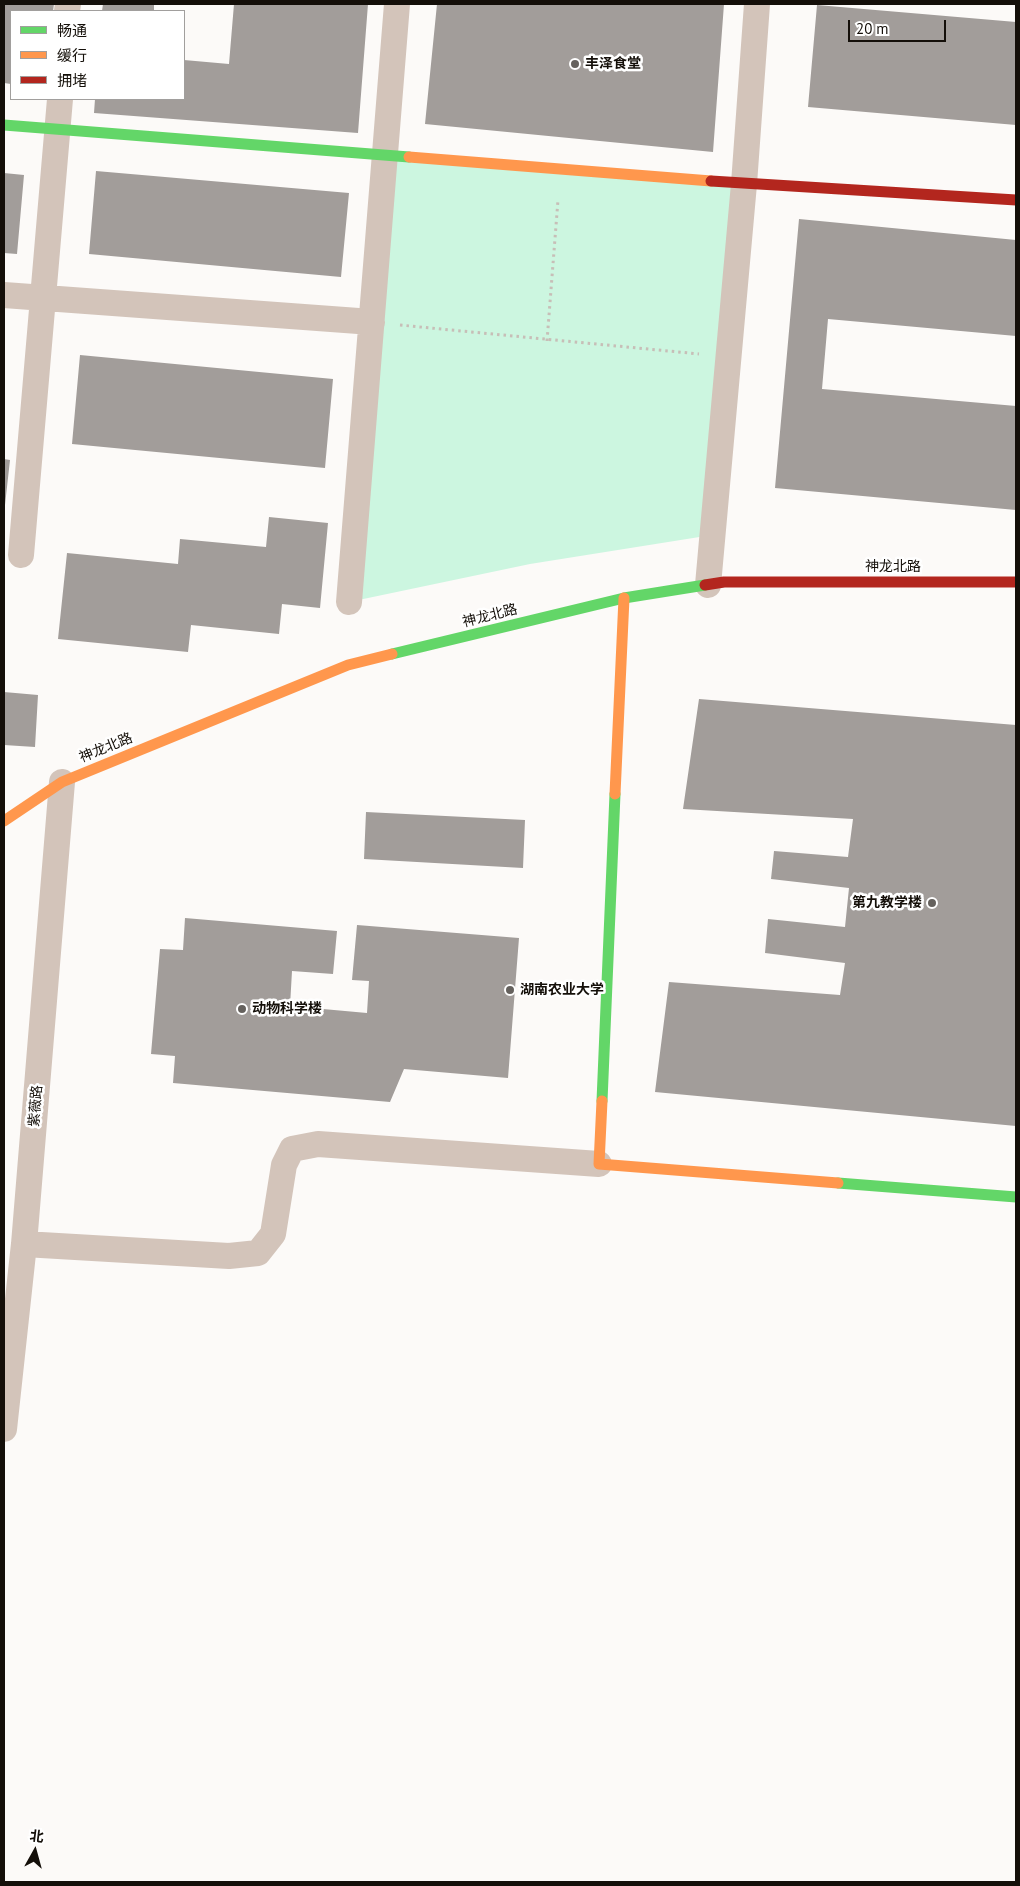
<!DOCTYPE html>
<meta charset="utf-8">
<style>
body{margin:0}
#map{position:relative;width:1020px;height:1886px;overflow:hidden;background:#fcfaf8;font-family:"PT Sans","Noto Sans SC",sans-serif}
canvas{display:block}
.frame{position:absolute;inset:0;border:5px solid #140f09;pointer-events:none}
.legend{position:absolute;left:10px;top:10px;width:175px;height:90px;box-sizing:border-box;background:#fff;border:1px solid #a19f9d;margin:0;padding:6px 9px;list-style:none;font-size:15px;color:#140f09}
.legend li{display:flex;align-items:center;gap:10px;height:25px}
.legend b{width:25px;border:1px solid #a19f9d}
.north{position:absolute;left:10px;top:1826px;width:50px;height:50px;-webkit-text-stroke:4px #fff;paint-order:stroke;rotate:7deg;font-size:14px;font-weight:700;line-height:20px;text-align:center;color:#140f09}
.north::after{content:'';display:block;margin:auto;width:18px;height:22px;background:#140f09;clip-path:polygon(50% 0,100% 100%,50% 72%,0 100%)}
.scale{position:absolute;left:848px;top:20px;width:98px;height:22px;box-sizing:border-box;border:2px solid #140f09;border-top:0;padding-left:6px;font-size:15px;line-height:18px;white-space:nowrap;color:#140f09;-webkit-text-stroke:4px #fff;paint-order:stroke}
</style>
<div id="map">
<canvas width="1020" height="1886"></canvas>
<div class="frame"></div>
<ul class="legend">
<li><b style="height:6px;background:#63d668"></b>畅通</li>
<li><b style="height:6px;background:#ff974d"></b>缓行</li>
<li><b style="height:6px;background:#b3261e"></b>拥堵</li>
</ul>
<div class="north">北</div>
<div class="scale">20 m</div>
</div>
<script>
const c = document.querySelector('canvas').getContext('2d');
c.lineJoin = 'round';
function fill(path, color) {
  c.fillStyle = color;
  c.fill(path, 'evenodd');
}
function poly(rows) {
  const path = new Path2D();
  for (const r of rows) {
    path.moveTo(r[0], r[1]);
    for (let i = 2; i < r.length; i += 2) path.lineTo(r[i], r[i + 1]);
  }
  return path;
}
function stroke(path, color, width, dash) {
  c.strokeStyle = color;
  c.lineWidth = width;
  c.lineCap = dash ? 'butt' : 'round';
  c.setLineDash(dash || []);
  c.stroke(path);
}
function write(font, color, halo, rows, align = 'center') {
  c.font = font + ' "PT Sans","Noto Sans SC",sans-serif';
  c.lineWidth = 5;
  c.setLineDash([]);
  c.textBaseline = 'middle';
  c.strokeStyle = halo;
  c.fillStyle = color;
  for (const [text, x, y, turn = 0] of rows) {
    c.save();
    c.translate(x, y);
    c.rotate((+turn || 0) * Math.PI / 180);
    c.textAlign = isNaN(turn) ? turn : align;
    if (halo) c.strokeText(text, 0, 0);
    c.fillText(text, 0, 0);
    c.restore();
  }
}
const green = poly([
 [385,155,744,184,712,535,530,564,349,602]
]);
const building = poly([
 [4,4,54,4,53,11,11,11,11,84,4,83],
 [103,4,154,4,154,11,102,11],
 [234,4,368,4,358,133,94,113,95,99,184,99,184,60,229,64],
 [437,4,724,4,713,152,425,124],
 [817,5,1016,22,1016,125,808,107],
 [96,171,349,193,341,277,89,254],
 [4,173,24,175,17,254,4,253],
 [799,219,1016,240,1016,336,828,319,822,389,1016,406,1016,510,775,488],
 [80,355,333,379,325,468,72,444],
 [4,459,10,460,5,505,4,505],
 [269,517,328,523,320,608,282,604,279,634,191,625,188,652,58,639,67,553,178,564,180,539,266,547],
 [4,692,38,695,35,747,4,745],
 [699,699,1016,725,1016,1126,655,1092,669,982,840,995,845,963,765,953,768,919,845,927,849,888,771,879,774,851,848,857,853,819,683,809],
 [366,812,525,820,523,868,364,859],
 [185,918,337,931,333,974,292,971,290,1006,367,1013,369,981,352,980,357,925,519,938,508,1078,404,1069,390,1102,173,1083,175,1056,151,1054,160,949,183,950]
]);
const path = poly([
 [400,325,699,354],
 [547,341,558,200]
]);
const street = poly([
 [67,11,68,4],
 [4,295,372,322],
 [21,555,60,99],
 [708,585,744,184,757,4],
 [349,602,397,4],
 [24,1244,229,1256,258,1253,273,1234,284,1165,292,1149,318,1144,599,1164],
 [4,1429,24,1244,62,782]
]);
const fast = poly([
 [4,125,409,157],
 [392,654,624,598,705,585],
 [602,1101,615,794],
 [838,1183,1016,1197]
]);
const slow = poly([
 [409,157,711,181],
 [615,794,624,598],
 [4,821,62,782,348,665,392,654],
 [602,1101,599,1164,838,1183]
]);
const jam = poly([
 [711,181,1016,200],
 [705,585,724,582,1016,582]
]);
const markers = [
 [575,64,5,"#65615d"],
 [932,903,5,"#65615d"],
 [510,990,5,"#65615d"],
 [242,1009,5,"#65615d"]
];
const poiNames = [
 ["丰泽食堂",585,64],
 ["第九教学楼",922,903,"right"],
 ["湖南农业大学",520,990],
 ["动物科学楼",252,1009]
];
const streetNames = [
 ["神龙北路",893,567],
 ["神龙北路",490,616,-14],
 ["神龙北路",106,748,-22],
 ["紫薇路",36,1106,-85]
];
fill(green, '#ccf6e0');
fill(building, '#a29d9a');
stroke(path, '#c7beb7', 3, [2.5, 4]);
stroke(street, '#d3c4ba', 26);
stroke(fast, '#63d668', 11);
stroke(slow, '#ff974d', 11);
stroke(jam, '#b3261e', 11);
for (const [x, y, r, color] of markers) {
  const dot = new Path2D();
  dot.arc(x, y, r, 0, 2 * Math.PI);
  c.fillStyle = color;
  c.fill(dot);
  stroke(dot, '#fff', 2);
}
write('bold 14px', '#140f09', '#fff', poiNames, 'left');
write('14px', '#140f09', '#fff', streetNames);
</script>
